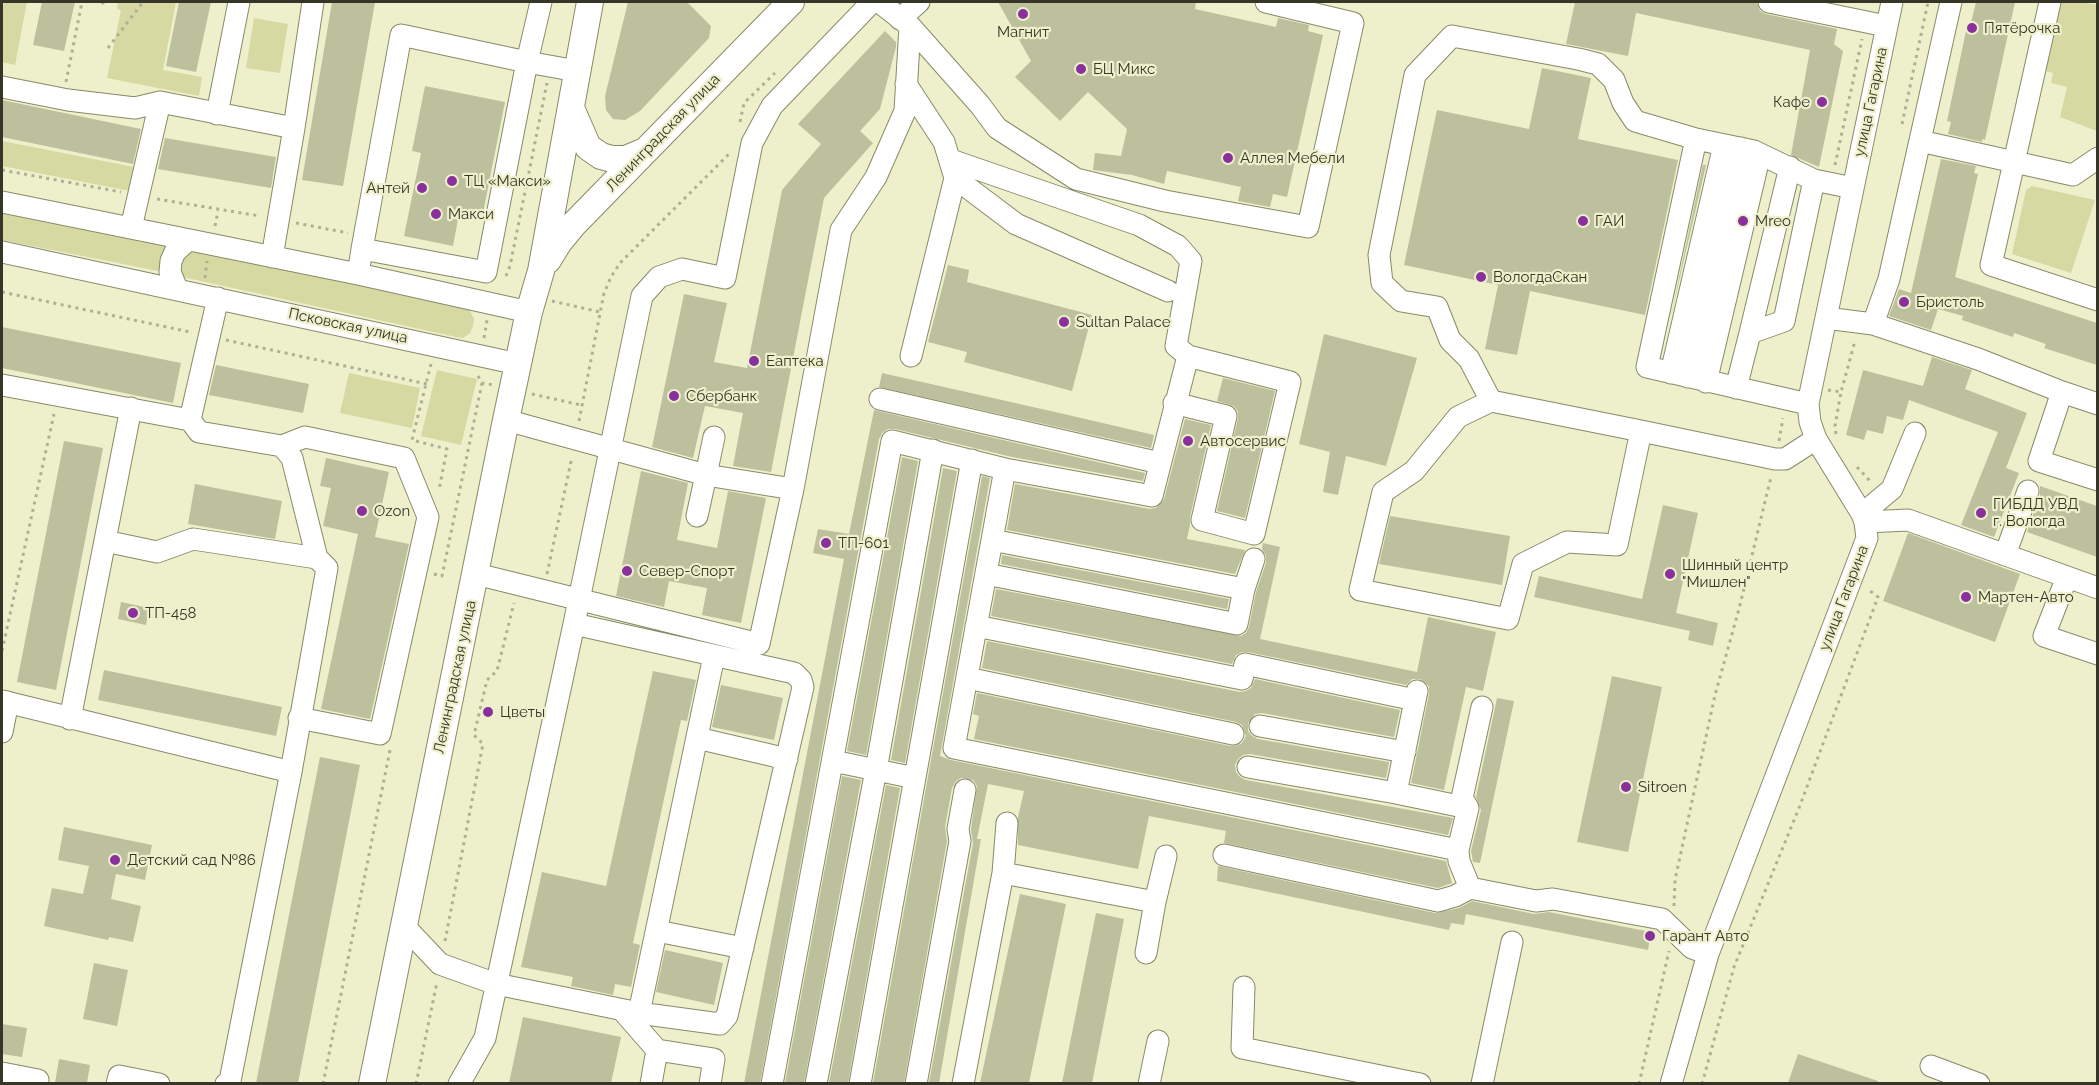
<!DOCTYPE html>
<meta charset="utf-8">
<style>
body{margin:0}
#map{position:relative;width:2099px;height:1085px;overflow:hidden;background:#eef0cb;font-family:Raleway,sans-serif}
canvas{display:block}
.frame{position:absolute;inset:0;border:3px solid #353628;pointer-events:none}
</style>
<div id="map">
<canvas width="2099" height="1085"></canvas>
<div class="frame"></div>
</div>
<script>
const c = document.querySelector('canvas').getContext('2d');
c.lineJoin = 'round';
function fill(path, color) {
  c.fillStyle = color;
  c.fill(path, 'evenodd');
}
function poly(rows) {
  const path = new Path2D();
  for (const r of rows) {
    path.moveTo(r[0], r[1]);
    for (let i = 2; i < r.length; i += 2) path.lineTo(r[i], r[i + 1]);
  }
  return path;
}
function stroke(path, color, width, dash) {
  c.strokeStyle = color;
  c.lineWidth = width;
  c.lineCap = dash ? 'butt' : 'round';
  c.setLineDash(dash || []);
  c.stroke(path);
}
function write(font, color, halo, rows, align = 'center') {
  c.font = font + ' Raleway,sans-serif';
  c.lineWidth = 4.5;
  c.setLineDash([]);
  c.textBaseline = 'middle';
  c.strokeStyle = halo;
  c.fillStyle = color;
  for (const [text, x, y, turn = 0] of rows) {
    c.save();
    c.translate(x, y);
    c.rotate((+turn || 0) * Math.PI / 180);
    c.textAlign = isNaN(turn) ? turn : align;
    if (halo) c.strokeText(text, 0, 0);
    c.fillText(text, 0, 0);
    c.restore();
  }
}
const green = poly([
 [4,2,27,2,15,65,2,62,2,12],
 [118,2,176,2,163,70,202,77,199,96,107,78,121,10,117,9],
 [2059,2,2080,2,2097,5,2097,131,2060,117,2067,87,2051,83,2053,73,2043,70],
 [254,18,288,24,280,73,246,68],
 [2,141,134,167,130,191,2,166],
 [2032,186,2095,200,2071,273,2012,254,2026,190],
 [2,211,176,246,168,273,2,240],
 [183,247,468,307,474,319,473,326,470,333,463,338,456,337,178,276],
 [437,370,477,379,461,445,421,436],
 [349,373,420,388,412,428,340,413]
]);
const building = poly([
 [42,2,75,2,64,51,33,45],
 [179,2,211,2,196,72,166,66],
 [332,2,375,2,343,186,302,180],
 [628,2,687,2,711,26,709,38,640,111,625,120,613,119,606,110,605,96],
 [998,2,1196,2,1195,9,1276,27,1278,18,1309,25,1308,31,1323,35,1287,197,1273,194,1270,207,1238,201,1241,187,1167,171,1164,184,1132,175,1093,170,1095,153,1121,156,1127,129,1088,92,1060,121,1015,77,1031,61],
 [1575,2,1757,2,1760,11,1766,14,1837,29,1834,44,1843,51,1819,167,1791,155,1810,50,1636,13,1628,56,1566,44],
 [1976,2,2015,2,1985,140,1982,139,1982,142,1948,134,1951,122,1947,121,1966,31,1969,31],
 [885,31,896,42,896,47,880,109,860,131,873,143,824,198,771,472,733,466,743,413,705,406,693,458,652,447,684,294,727,303,714,362,747,368,782,190,821,144,798,124],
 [1542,68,1591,78,1578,139,1678,160,1645,315,1530,291,1517,355,1485,349,1498,285,1404,265,1437,110,1529,129],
 [425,86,505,102,483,213,460,209,453,246,404,236,421,153,412,151],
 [2,100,141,129,133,164,2,137],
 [165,138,276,157,271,188,158,169],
 [1941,159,1976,166,1974,173,1978,174,1955,277,2097,323,2097,365,2044,348,2046,344,2014,333,2013,337,1962,320,1963,316,1938,309,1931,330,1889,316,1899,289,1911,293],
 [1703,165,1706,165,1670,320],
 [948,265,969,270,967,282,1092,315,1072,391,964,362,967,352,928,342],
 [2,327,181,363,173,403,2,368],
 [1324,334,1417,358,1386,466,1346,456,1338,495,1323,492,1330,452,1299,444],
 [1932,357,1972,370,1965,389,2027,413,2006,468,2019,473,1994,537,1961,525,1998,432,1909,400,1903,420,1887,416,1883,434,1867,430,1864,440,1846,435,1863,370,1923,386],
 [216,365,309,384,303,413,209,395],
 [882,373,1064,414,1154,435,1151,448,879,387],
 [1223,378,1275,391,1245,518,1217,511,1238,418,1238,412,1234,406,1217,401],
 [874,410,1145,473,1143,481,1012,457,895,429,888,429,882,433,879,439,760,1083,744,1083,844,559,813,553,818,529,849,534],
 [1185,419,1211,425,1190,517,1190,525,1187,539,1245,550,1235,574,1007,530,1015,484,1150,509,1156,508,1164,499],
 [64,441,103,448,56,690,17,682],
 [902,457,918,461,866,755,847,751],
 [326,458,389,472,375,537,409,544,370,719,321,709,358,534,323,526,331,488,320,486],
 [943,468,957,471,905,763,891,760],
 [641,471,688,483,677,540,717,548,728,491,766,498,741,623,702,615,707,588,669,581,664,607,616,596],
 [982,476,990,478,940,756,951,760,1446,861,1452,883,1438,888,1224,843,1226,831,1149,816,1138,869,1018,845,1018,817,1024,791,988,784,977,839,981,839,939,1083,929,1083,973,843,971,829,977,786,973,780,961,778,956,781,952,788,945,827,947,841,904,1083,873,1083],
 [195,484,282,501,275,539,188,524],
 [2040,486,2097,506,2097,557,2027,532,2040,495],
 [1663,505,1698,513,1676,613,1718,623,1713,646,1688,640,1690,631,1534,597,1539,576,1642,599],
 [1390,516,1510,536,1502,585,1379,564],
 [1908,533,2020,574,1995,642,1883,601],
 [1263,543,1280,547,1260,639,1417,672,1428,617,1496,632,1483,691,1466,687,1444,790,1411,783,1429,694,1429,686,1420,679,1412,679,1406,685,1248,652,1242,652,1236,655,1232,664,991,616,996,589,1241,636,1246,633,1249,627,1256,592,1266,563,1266,556,1262,549],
 [1002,555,1229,599,1227,609,1001,564],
 [121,602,149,608,146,625,118,619],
 [987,641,1240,692,1246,691,1251,688,1255,679,1400,710,1394,737,1262,713,1255,714,1248,723,1248,731,1252,736,1258,739,1389,762,1386,778,1250,754,1243,755,1238,759,1235,765,1236,772,1240,777,1246,780,1453,818,1448,835,974,739,979,716,973,714,977,693,1230,746,1236,746,1242,743,1246,736,1242,725,1236,722,982,668],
 [104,670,282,707,276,736,98,700],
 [653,671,696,680,687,721,681,720,633,943,640,945,631,987,615,984,613,995,571,986,573,977,521,967,542,872,606,886],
 [1612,676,1662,687,1628,852,1577,842],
 [721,685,783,698,774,740,712,727],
 [1497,698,1514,701,1480,863,1473,862,1471,851,1481,810,1476,797],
 [320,757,360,765,298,1083,256,1083],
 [842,776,861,780,804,1083,785,1083],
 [886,785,900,788,848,1083,829,1083],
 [64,827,152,845,145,880,116,874,111,899,141,906,133,942,109,937,108,940,44,926,52,888,83,894,89,866,58,860],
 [1218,866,1435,913,1459,908,1472,901,1534,914,1549,912,1651,932,1648,950,1466,914,1464,925,1451,923,1449,930,1217,881],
 [1020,894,1066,904,1029,1083,980,1083],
 [1096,913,1124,919,1092,1083,1062,1083],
 [665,950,723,963,714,1005,656,992],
 [94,963,128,970,117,1026,83,1019],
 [523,1017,621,1037,611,1083,509,1083],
 [2,1024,27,1028,22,1057,2,1054],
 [1798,1054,1878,1081,1877,1083,1788,1083],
 [59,1059,90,1065,87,1083,55,1083]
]);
const path = poly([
 [104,2,101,4,104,2],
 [108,48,143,2],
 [66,82,82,2],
 [740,122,744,103,775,73],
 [1902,124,1928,2],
 [1835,165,1862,39],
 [2,170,121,192],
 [157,199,260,216],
 [296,223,348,233],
 [215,226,218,211],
 [506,276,510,266,547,83],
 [205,278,207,261],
 [2,292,190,332],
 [552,301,600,312],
 [484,338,487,320],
 [226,340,427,384],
 [431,364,412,440,447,449,439,490],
 [478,376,482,383,494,385],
 [1828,390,1841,392,1855,341],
 [532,394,581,405],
 [579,421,604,293,611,277,620,263,730,153],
 [1836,434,1835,426,1841,392],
 [1779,441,1783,418],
 [1857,467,1871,482],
 [434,574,442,576,482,383],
 [547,574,572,457],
 [2,651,54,414],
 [1674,906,1675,880,1715,695,1739,609,1771,477],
 [445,941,483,744,474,735,487,680,497,671,514,603],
 [323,1084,390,750],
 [416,1084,437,982],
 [1639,1084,1669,951],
 [1702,1084,1734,967,1799,808,1878,597,1869,590,1870,588]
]);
const minor = poly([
 [879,2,910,26,980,105,997,128,1076,179,1165,201,1308,227,1353,23,1266,2],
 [1769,2,1886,26],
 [2050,2,1991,265,2098,300],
 [900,19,919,2],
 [906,84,944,142,955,178,1016,224,1168,291],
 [2,87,68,100,135,108,160,102,294,128,313,2],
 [217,114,239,2],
 [1920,141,2073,175,2098,158],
 [951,160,1139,225,1178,246,1191,261,1176,346,1188,356,1290,382,1254,534,1202,520,1226,416,1174,403],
 [1790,167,1750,333,1784,321,1814,180],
 [2,202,358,274,529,312],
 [131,228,160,102],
 [362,249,401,35,527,62,541,2],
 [2,252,518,364],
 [272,257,294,128],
 [358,274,362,249,486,272,527,62,577,71],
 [177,289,170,272,171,261,175,252,188,240],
 [1826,318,1873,324,1978,359,2062,392,2098,404],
 [1873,324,1889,279,1951,2],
 [911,356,955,178],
 [1671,373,1724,145],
 [1688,377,1741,148],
 [1706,382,1760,154],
 [2,385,190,420,199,432,282,446,292,458,317,558,327,568,291,772,230,1081,226,1084],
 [1736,388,1750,333],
 [2062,392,2039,461,2098,480],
 [880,399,1160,463],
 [1491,401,1469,359,1450,340,1437,307,1401,301,1382,283,1379,255,1415,75,1452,36,1578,59,1598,64,1614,80,1623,103,1635,121,1696,139],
 [1808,404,1647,367,1696,139,1754,151,1814,180,1853,188],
 [190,420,218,298],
 [506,420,706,475,697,516],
 [1641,431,1617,545,1567,542,1523,564,1508,619,1360,590,1383,492,1414,471,1458,417,1491,401,1641,431,1761,456,1775,459,1785,459,1816,439],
 [714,437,706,475,793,489,841,230,876,177,905,111,910,26],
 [282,446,305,437,404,458,428,517,380,734,299,718],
 [1005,469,954,748,1458,850],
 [1862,514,1892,489,1915,433],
 [1865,522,1908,520,2098,588],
 [992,540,1244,589],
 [105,541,157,552,193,539,317,558],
 [2005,555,2028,491],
 [476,574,759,644,793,489],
 [986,574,1237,624,1244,589,1254,559],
 [2067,577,2044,636,2098,654],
 [976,626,1242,679,1245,664,1415,700],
 [967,678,1233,734],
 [2,701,291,772],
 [1482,707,1462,798,1468,808,1458,850,1459,861,1470,888,1536,901,1553,899,1662,919,1692,948,1708,954],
 [70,719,131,408],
 [1260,726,1405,752],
 [2,732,8,702],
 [697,738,787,759],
 [833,761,915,778],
 [1248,767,1396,793,1468,808],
 [1396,793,1417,691],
 [1224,855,1438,901,1455,896,1470,888],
 [1003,873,1007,823],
 [1155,902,1166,856],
 [404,926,440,964,496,984,639,1013,720,1024,727,1016,803,687,801,680,794,673,574,624,642,296,659,277,682,269,725,278,752,143,772,106,872,2],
 [657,931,743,948],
 [1244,987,1242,1048,1420,1084],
 [622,1010,657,1050,714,1059,710,1084],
 [639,1013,714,656],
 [1931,1066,1979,1084],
 [2,1073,38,1080,37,1084],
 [117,1084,119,1076,159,1084],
 [459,1084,485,1038,574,624],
 [651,1084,657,1050],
 [772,1084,892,441,1005,469,1152,496,1188,356],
 [816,1084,876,770,933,450],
 [860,1084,972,460],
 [916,1084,960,841,958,829,965,790],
 [963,1084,1003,873,1155,902,1146,953],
 [1149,1084,1158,1041],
 [1482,1084,1512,942],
 [1671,1084,1708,954,1867,538,1865,522,1862,514,1816,439,1810,422,1808,404,1892,2]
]);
const major = poly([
 [571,108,588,147,601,156,612,159,626,159,645,151],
 [548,260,559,242,573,225,791,2],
 [372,1084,506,420,529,312,541,271,590,2]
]);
const markers = [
 [1023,14,6,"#89309c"],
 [1972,28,6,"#89309c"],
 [1081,69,6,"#89309c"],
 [1822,102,6,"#89309c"],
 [1228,158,6,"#89309c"],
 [452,181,6,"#89309c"],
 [422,188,6,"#89309c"],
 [436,214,6,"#89309c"],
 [1583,221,6,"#89309c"],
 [1743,221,6,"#89309c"],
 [1481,277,6,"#89309c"],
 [1904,302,6,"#89309c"],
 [1064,322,6,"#89309c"],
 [754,361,6,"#89309c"],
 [674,396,6,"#89309c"],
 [1188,441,6,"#89309c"],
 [362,511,6,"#89309c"],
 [1981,513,6,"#89309c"],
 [826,543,6,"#89309c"],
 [627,571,6,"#89309c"],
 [1670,574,6,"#89309c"],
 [1966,597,6,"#89309c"],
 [133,613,6,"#89309c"],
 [488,712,6,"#89309c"],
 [1626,787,6,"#89309c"],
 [115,860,6,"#89309c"],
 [1650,936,6,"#89309c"]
];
const poiNames = [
 ["Пятёрочка",1984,28],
 ["Магнит",1023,32,"center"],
 ["БЦ Микс",1093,69],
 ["Кафе",1810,102,"right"],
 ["Аллея Мебели",1240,158],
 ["ТЦ «Макси»",464,181],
 ["Антей",410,188,"right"],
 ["Макси",448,214],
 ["ГАИ",1595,221],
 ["Mreo",1755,221],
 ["ВологдаСкан",1493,277],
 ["Бристоль",1916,302],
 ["Sultan Palace",1076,322],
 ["Еаптека",766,361],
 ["Сбербанк",686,396],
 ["Автосервис",1200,441],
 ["ГИБДД УВД",1993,504],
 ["г. Вологда",1993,521],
 ["Ozon",374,511],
 ["ТП-601",838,543],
 ["Шинный центр",1682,565],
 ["\"Мишлен\"",1682,582],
 ["Север-Спорт",639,571],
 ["Мартен-Авто",1978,597],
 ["ТП-458",145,613],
 ["Цветы",500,712],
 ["Sitroen",1638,787],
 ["Детский сад №86",127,860],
 ["Гарант Авто",1662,936]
];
const streetNames = [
 ["улица Гагарина",1871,102,-78],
 ["Ленинградская улица",663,133,-46],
 ["Псковская улица",348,326,12],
 ["улица Гагарина",1844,598,-69],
 ["Ленинградская улица",455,677,-78]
];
fill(green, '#d6d9a1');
fill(building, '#bdc09c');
stroke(minor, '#888a68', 23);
stroke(major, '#888a68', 28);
stroke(path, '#afb093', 3, [3, 4.5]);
stroke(minor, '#fff', 21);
stroke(major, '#fff', 26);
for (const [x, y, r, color] of markers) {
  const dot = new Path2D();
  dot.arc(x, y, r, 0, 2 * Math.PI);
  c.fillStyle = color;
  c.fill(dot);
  stroke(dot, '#eef0cb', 2);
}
write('15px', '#353628', '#eef0cb', poiNames, 'left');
write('15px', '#353628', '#eef0cb', streetNames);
</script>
